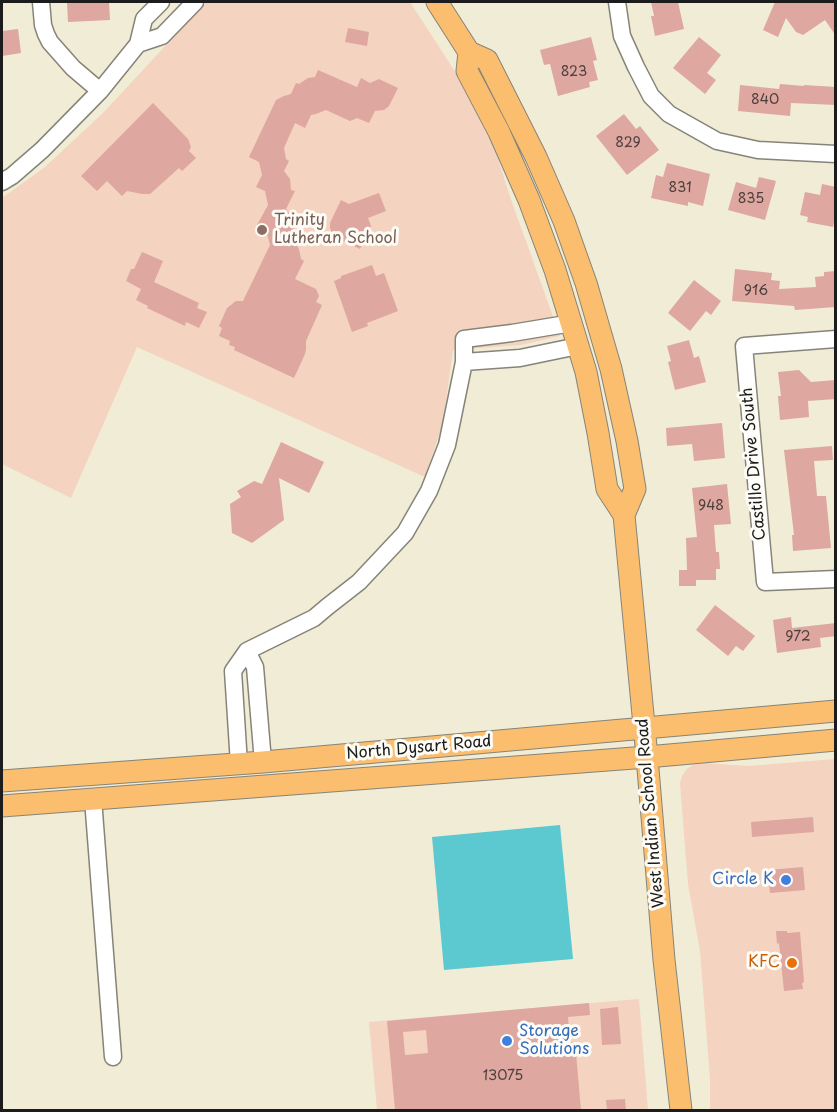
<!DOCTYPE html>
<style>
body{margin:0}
#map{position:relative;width:837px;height:1112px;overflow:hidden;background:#f1ecd6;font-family:"Playpen Sans",sans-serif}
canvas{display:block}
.frame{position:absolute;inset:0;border:3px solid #1c1c1c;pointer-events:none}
</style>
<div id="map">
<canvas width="837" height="1112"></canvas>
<div class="frame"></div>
</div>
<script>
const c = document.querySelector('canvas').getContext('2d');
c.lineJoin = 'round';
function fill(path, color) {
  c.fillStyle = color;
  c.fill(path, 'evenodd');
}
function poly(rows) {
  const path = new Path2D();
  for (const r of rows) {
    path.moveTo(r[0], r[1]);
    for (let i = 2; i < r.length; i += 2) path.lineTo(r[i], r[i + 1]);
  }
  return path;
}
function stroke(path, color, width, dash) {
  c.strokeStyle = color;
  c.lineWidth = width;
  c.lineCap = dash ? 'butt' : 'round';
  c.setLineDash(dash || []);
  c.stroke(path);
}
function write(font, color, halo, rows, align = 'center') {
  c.font = font + ' "Playpen Sans",sans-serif';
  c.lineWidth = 6;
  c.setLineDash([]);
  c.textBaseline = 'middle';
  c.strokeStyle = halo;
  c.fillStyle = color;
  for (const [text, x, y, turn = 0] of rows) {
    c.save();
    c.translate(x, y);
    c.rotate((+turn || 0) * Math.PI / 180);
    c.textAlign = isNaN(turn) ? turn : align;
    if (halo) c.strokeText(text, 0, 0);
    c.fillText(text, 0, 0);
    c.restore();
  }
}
const built = poly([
 [206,2,410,2,456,73,494,146,509,194,560,336,521,345,453,350,443,423,425,477,137,347,71,498,2,464,2,198,45,167,103,113],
 [835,759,835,1110,710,1110,710,1079,700,951,688,884,680,783,682,776,687,769,693,765,703,763,749,766],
 [639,999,648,1110,377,1110,369,1022]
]);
const water = poly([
 [560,825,573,959,444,970,432,837]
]);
const building = poly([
 [67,2,109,2,110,20,68,22],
 [651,2,678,2,684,29,655,36,651,16,654,16],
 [775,2,804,2,807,3,810,2,836,2,836,36,825,20,803,35,796,32,786,18,778,37,763,30],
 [348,28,369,32,367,46,345,42],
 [18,29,21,53,2,56,2,31],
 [591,37,597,60,593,61,598,80,589,82,590,87,558,96,550,64,544,65,540,50],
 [699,37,721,55,707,73,716,80,705,94,673,68],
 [318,70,357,87,361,78,370,83,379,79,398,88,389,106,384,110,375,111,369,123,357,118,350,121,326,110,316,114,311,115,305,128,295,123,284,148,286,159,289,161,284,171,290,179,291,190,295,191,286,209,293,218,294,229,297,230,293,240,299,249,301,259,304,261,295,279,316,289,319,296,316,302,322,305,306,341,306,349,305,354,294,378,234,350,235,347,229,345,230,341,219,336,222,328,219,326,227,308,236,301,243,301,270,245,266,230,257,225,268,205,265,191,256,187,262,175,259,162,249,157,276,100,284,96,291,94,296,83,299,84,308,78,315,77],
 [780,84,804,86,804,85,836,87,836,105,791,103,790,116,738,111,740,85,779,89],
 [153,103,188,139,191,147,189,151,196,158,182,171,179,168,150,194,142,194,127,191,122,196,107,181,97,191,81,176],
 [624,114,636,129,640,126,659,150,627,175,596,136],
 [667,163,710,174,703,206,688,202,688,206,651,198,656,175,663,177],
 [759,177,776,181,765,220,728,210,736,182,756,188],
 [822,184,836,187,836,213,833,227,807,222,808,217,800,215,805,192,820,195],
 [379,193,386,211,368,218,371,226,360,249,335,237,332,233,330,228,330,223,341,200,349,204],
 [142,252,163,261,154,282,199,303,197,308,207,312,199,328,186,322,185,326,147,308,148,306,136,300,141,289,126,281,131,269,134,269],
 [372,265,376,276,384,273,398,311,367,323,368,326,352,332,334,281,341,278,341,276],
 [735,269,772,273,771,280,780,281,779,289,816,287,815,277,824,276,824,272,836,271,836,307,795,310,794,306,732,301],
 [694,280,721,301,711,315,706,311,690,331,668,313],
 [689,340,694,358,699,356,706,382,675,390,668,362,671,361,667,346],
 [799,370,811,382,836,380,836,399,808,401,809,417,780,420,778,396,781,396,778,372],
 [722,423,725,458,694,461,692,444,667,446,666,428],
 [281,442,324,462,309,493,279,478,284,520,252,543,232,533,230,504,241,497,237,491,254,481,262,484],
 [832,446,833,460,814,461,817,496,826,496,831,548,793,551,792,535,794,535,784,450],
 [727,484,731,524,714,525,716,552,719,552,720,569,716,569,716,580,696,580,696,586,679,586,679,570,687,570,686,538,697,537,692,488],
 [715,605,755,636,743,651,736,646,728,656,696,630],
 [791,617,792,628,836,623,836,636,820,638,821,647,777,653,773,620],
 [813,817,814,832,752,837,751,822],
 [803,867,805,890,770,893,768,870],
 [776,931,787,931,787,933,800,932,804,982,802,983,803,989,784,991,779,943,777,944],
 [589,1003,590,1015,568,1017,570,1042,575,1042,581,1110,395,1110,387,1021],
 [426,1030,428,1053,405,1055,403,1032],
 [618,1007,621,1044,602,1045,600,1009],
 [625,1099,626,1110,607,1110,606,1100]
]);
const minor = poly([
 [41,2,43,25,46,34,50,42,73,68,100,91],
 [617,2,622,36,636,67,651,96,669,114,717,141,758,150,836,154],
 [138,44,162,36,195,2],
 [2,182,12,176,42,150,100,91,138,44,144,19,161,2],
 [836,339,744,346,765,582,836,579],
 [464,362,520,358,578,346],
 [247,651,255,667,263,762],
 [239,764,233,671,247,651,314,618,327,607,359,582,405,533,429,491,447,445,464,362,464,339,512,333,572,323],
 [93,799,113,1057]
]);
const major = poly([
 [437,2,469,52,487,60,536,157,564,221,576,255,586,283,611,369,627,441,635,489,624,515],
 [469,52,467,71,499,132,529,200,555,270,586,372,598,433,607,489,624,515,647,757,664,960,681,1110],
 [2,781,263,762,836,711],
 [2,806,647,757,836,740]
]);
const markers = [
 [262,230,6,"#8d6e63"],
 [786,880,6,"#3f7fe0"],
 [792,963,6,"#e8710a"],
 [507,1041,6,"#3f7fe0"]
];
const numberNames = [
 ["823",574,72],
 ["840",765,100],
 ["829",628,143],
 ["831",680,188],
 ["835",751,199],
 ["916",756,291],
 ["948",711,506],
 ["972",798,637],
 ["13075",503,1076]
];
const educationNames = [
 ["Trinity",274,221],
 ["Lutheran School",274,239]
];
const streetNames = [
 ["Castillo Drive South",754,464,-95],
 ["North Dysart Road",419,748,-5],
 ["West Indian School Road",651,813,-95]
];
const shopNames = [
 ["Circle K",774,880],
 ["Storage",519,1032,"left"],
 ["Solutions",519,1050,"left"]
];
const foodNames = [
 ["KFC",780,963]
];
fill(built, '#f4d3c0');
fill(water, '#5bc9cf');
fill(building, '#dea7a0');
stroke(minor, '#868479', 19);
stroke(major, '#868479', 23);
stroke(minor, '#fff', 16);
stroke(major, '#fbbe6e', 21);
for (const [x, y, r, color] of markers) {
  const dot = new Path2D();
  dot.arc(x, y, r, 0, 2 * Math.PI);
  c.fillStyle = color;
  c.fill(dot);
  stroke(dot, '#fdfcf7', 2);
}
write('14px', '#4c3f3d', null, numberNames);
write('16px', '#785e54', '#fdfcf7', educationNames, 'left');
write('16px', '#1c1c1c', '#fdfcf7', streetNames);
write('16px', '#366cbe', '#fdfcf7', shopNames, 'right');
write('16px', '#c56008', '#fdfcf7', foodNames, 'right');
</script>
